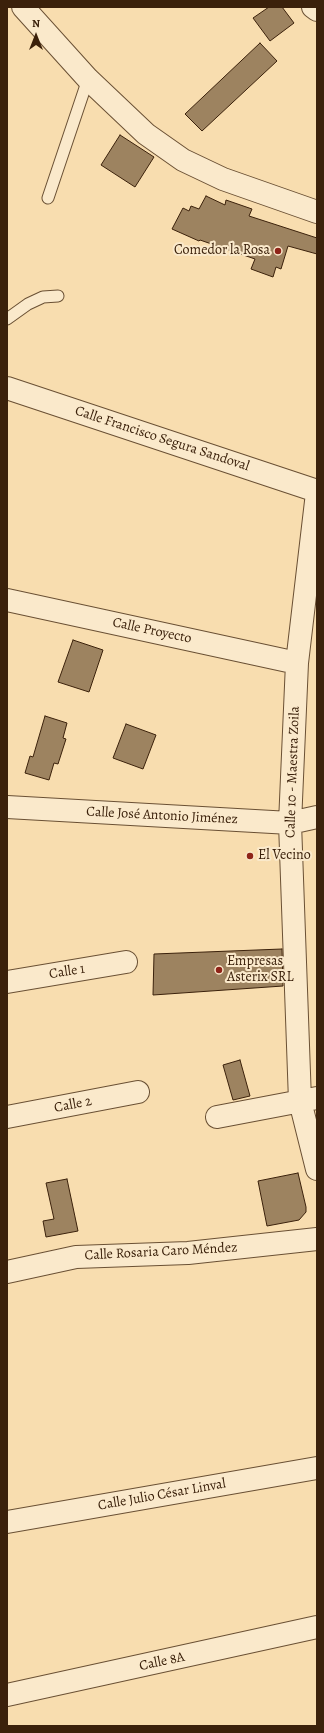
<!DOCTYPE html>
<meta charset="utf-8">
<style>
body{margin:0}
#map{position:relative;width:324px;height:1733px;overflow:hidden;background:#f8ddaf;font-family:Alegreya,serif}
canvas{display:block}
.frame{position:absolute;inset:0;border:8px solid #3b210b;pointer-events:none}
.north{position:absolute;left:16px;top:16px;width:40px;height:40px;-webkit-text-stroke:3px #fae9cb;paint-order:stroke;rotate:0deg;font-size:11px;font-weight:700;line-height:16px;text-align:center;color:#3b210b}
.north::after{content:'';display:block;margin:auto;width:14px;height:18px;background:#3b210b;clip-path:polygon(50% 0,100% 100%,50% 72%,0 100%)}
</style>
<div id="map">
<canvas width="324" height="1733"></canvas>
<div class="frame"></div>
<div class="north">N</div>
</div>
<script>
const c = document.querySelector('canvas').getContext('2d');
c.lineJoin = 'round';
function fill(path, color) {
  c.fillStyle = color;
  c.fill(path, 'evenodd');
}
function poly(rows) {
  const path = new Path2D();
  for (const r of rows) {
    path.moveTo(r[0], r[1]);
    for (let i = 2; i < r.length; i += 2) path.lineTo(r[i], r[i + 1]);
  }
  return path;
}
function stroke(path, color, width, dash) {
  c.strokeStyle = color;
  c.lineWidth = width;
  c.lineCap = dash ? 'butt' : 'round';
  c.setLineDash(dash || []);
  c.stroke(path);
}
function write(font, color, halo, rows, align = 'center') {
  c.font = font + ' Alegreya,serif';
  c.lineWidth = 4;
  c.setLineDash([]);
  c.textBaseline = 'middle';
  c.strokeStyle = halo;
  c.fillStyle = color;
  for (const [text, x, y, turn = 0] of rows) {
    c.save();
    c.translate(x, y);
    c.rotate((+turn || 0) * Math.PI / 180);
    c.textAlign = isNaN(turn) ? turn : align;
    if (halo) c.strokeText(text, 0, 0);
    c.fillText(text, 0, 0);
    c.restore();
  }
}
const building = poly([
 [269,7,282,7,294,23,270,41,253,18,269,7],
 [260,43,277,61,202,131,185,114,260,43],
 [120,135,154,157,135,187,101,165,120,135],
 [206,196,225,205,226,200,252,209,249,216,317,238,317,254,288,246,281,269,276,267,273,277,251,269,255,259,200,240,199,241,172,229,183,208,189,211,191,206,199,209,206,196],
 [73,640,103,650,89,692,58,682,73,640],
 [45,716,67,723,63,738,66,739,58,764,54,763,49,780,25,773,30,756,33,757,45,716],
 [126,724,156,735,143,769,113,758,126,724],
 [282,949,283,986,153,995,154,954,282,949],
 [240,1060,250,1096,233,1100,223,1065,240,1060],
 [298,1173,306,1207,306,1212,299,1220,267,1226,258,1181,298,1173],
 [67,1179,78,1231,46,1237,43,1221,54,1219,46,1183,67,1179]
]);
const lane = poly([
 [48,198,88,79],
 [7,319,28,304,43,297,58,296]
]);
const street = poly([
 [23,7,88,79,146,134,183,160,223,179,317,212],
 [313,7,317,10],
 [7,388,317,491],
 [317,493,297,663,290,823,300,1101,317,1169],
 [7,600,297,663],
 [7,807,290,823,317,817],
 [7,982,126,962],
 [7,1117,138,1092],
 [217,1117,317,1098],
 [7,1272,76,1257,188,1253,317,1239],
 [7,1522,317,1468],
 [7,1695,317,1627]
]);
const markers = [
 [278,251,4,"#8f2418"],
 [250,856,4,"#8f2418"],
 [219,970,4,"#8f2418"]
];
const poiNames = [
 ["Comedor la Rosa",270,251,"right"],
 ["El Vecino",258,856],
 ["Empresas",227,962],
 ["Asterix SRL",227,978]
];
const streetNames = [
 ["Calle Francisco Segura Sandoval",162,439,18],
 ["Calle Proyecto",152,631,12],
 ["Calle 10 - Maestra Zoila",293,772,-88],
 ["Calle José Antonio Jiménez",162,816,3],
 ["Calle 1",67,972,-9],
 ["Calle 2",73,1105,-11],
 ["Calle Rosaria Caro Méndez",161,1252,-3],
 ["Calle Julio César Linval",162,1495,-10],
 ["Calle 8A",162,1662,-12]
];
fill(building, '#9d8360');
stroke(building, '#3b210b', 1);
stroke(lane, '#6a5034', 13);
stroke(street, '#6a5034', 24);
stroke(lane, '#fae9cb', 11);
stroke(street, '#fae9cb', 22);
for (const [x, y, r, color] of markers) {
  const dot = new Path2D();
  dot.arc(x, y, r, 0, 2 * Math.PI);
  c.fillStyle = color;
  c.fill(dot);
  stroke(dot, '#fae9cb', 1.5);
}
write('14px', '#3b210b', '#fae9cb', poiNames, 'left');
write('14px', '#3b210b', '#fae9cb', streetNames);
</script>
